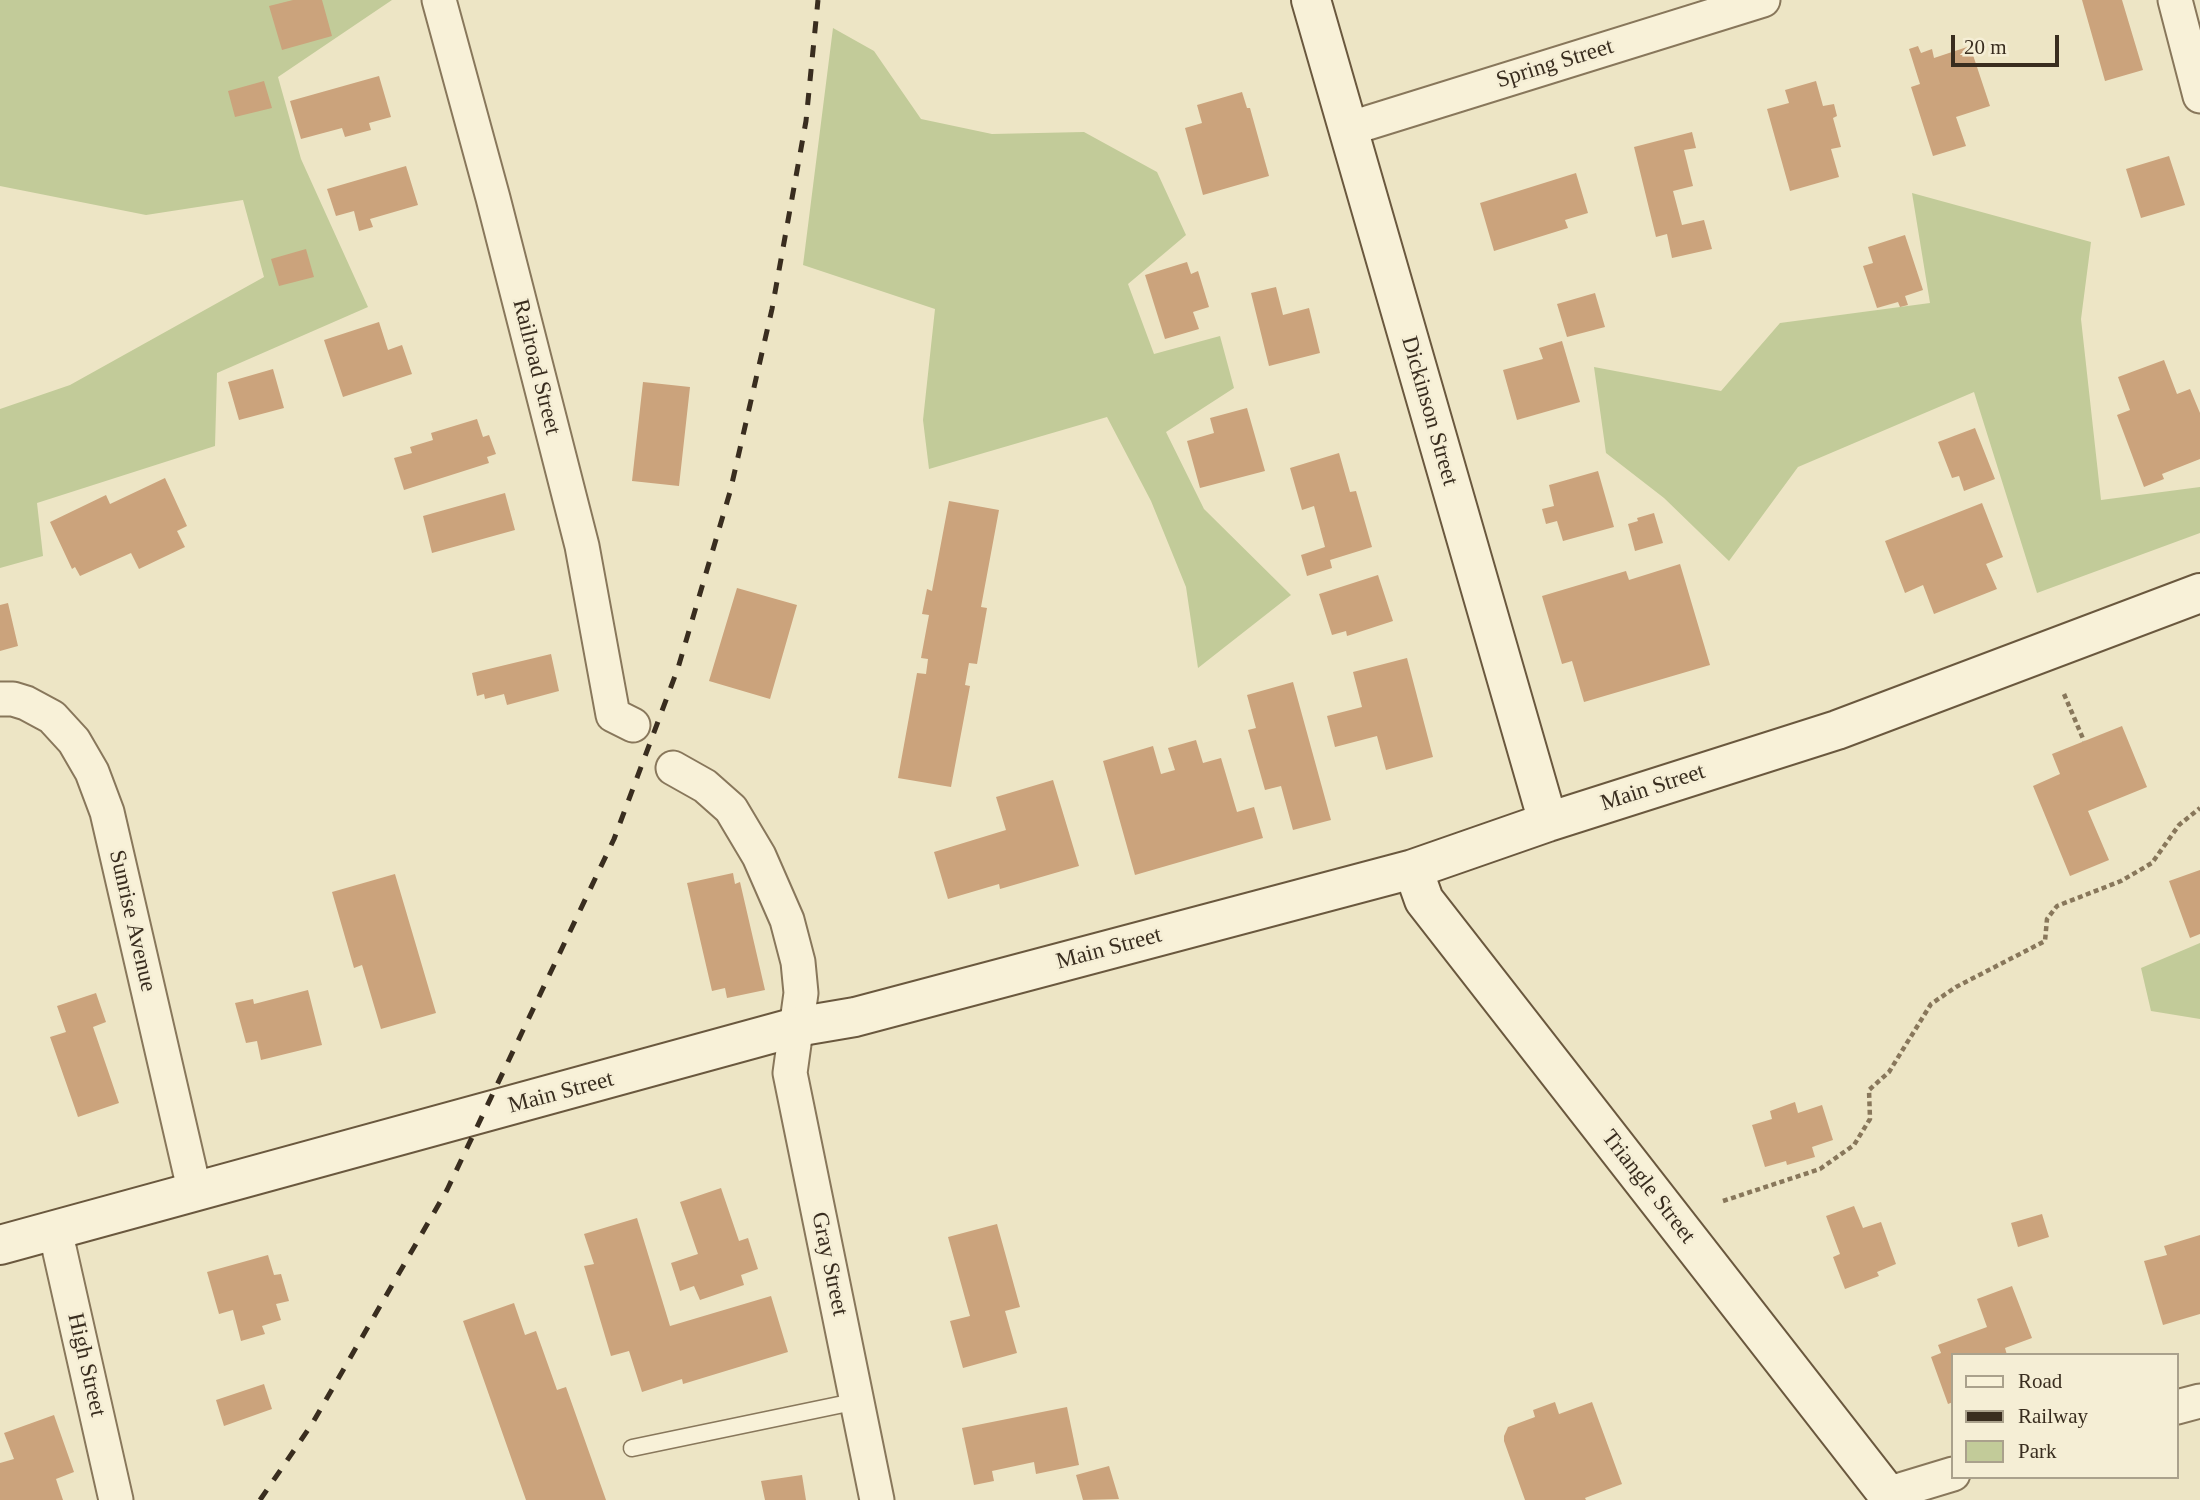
<!DOCTYPE html>
<style>
body{margin:0}
#map{position:relative;width:2200px;height:1500px;overflow:hidden;background:#ede5c5;font-family:Georgia,serif}
canvas{display:block}
.legend{position:absolute;left:1951px;top:1353px;width:228px;height:126px;box-sizing:border-box;background:#f5eed5;border:2px solid #aaa18c;margin:0;padding:9px 12px;list-style:none;font-size:21px;color:#392d1f}
.legend li{display:flex;align-items:center;gap:14px;height:35px}
.legend b{width:35px;border:2px solid #aaa18c}
.scale{position:absolute;left:1951px;top:35px;width:108px;height:32px;box-sizing:border-box;border:4px solid #392d1f;border-top:0;padding-left:9px;font-size:21px;line-height:24px;white-space:nowrap;color:#392d1f;-webkit-text-stroke:5px #f5eed5;paint-order:stroke}
</style>
<div id="map">
<canvas width="2200" height="1500"></canvas>
<ul class="legend">
<li><b style="height:9px;background:#f8f1d8"></b>Road</li>
<li><b style="height:9px;background:#392d1f"></b>Railway</li>
<li><b style="height:19px;background:#c2cb99"></b>Park</li>
</ul>
<div class="scale">20 m</div>
</div>
<script>
const c = document.querySelector('canvas').getContext('2d');
c.lineJoin = 'round';
function fill(path, color) {
  c.fillStyle = color;
  c.fill(path, 'evenodd');
}
function poly(rows) {
  const path = new Path2D();
  for (const r of rows) {
    path.moveTo(r[0], r[1]);
    for (let i = 2; i < r.length; i += 2) path.lineTo(r[i], r[i + 1]);
  }
  return path;
}
function stroke(path, color, width, dash) {
  c.strokeStyle = color;
  c.lineWidth = width;
  c.lineCap = dash ? 'butt' : 'round';
  c.setLineDash(dash || []);
  c.stroke(path);
}
function write(font, color, halo, rows, align = 'center') {
  c.font = font + ' Georgia,serif';
  c.lineWidth = 5;
  c.setLineDash([]);
  c.textBaseline = 'middle';
  c.strokeStyle = halo;
  c.fillStyle = color;
  for (const [text, x, y, turn = 0] of rows) {
    c.save();
    c.translate(x, y);
    c.rotate((+turn || 0) * Math.PI / 180);
    c.textAlign = isNaN(turn) ? turn : align;
    if (halo) c.strokeText(text, 0, 0);
    c.fillText(text, 0, 0);
    c.restore();
  }
}
const green = poly([
 [0,0,392,0,278,77,301,159,368,307,217,373,215,446,37,503,43,556,0,568,0,409,70,385,264,277,243,200,146,215,0,186],
 [833,28,874,51,921,119,992,134,1084,132,1157,172,1186,235,1128,284,1154,354,1220,336,1234,388,1166,432,1204,509,1291,595,1198,668,1186,587,1151,501,1107,417,929,469,923,420,935,309,803,265],
 [1912,193,2091,242,2081,319,2101,500,2200,487,2200,533,2037,593,1974,392,1798,467,1729,561,1664,498,1606,453,1594,367,1721,391,1780,323,1930,303],
 [2200,943,2200,1019,2151,1011,2141,968]
]);
const building = poly([
 [293,0,322,0,332,36,282,50,269,6],
 [2082,0,2122,0,2143,70,2105,81],
 [1918,46,1921,53,1932,49,1934,58,1970,46,1990,106,1956,117,1966,146,1933,156,1911,87,1920,84,1909,49],
 [379,76,391,117,369,123,371,130,345,137,342,128,301,139,290,101],
 [264,81,272,108,235,117,228,91],
 [1816,81,1823,106,1834,104,1837,116,1833,118,1841,147,1831,149,1839,177,1790,191,1767,109,1789,103,1785,90],
 [1242,92,1247,108,1250,108,1269,176,1203,195,1185,128,1202,123,1197,105],
 [1692,132,1696,148,1684,150,1693,186,1673,191,1682,225,1704,220,1712,249,1672,258,1667,234,1656,237,1634,147],
 [2169,156,2185,205,2141,218,2126,169],
 [406,166,418,205,370,219,373,227,359,231,354,211,336,216,327,189],
 [1576,173,1588,213,1565,220,1568,228,1494,251,1480,203],
 [1905,235,1923,290,1905,296,1908,305,1900,307,1898,302,1877,308,1863,266,1873,263,1868,247],
 [306,249,314,277,279,286,271,259],
 [1187,262,1191,274,1198,271,1209,307,1193,312,1199,329,1165,339,1145,275],
 [1276,287,1283,315,1309,308,1320,353,1269,366,1251,293],
 [1595,293,1605,327,1567,337,1557,304],
 [379,322,388,350,402,345,412,374,343,397,324,340],
 [1562,341,1580,402,1517,420,1503,370,1543,359,1539,348],
 [2164,360,2177,394,2190,389,2200,413,2200,459,2162,474,2164,479,2144,487,2117,415,2130,410,2118,377],
 [273,369,284,408,239,420,228,382],
 [643,382,690,387,679,486,632,481],
 [1247,408,1265,471,1200,488,1187,441,1214,433,1210,418],
 [477,419,483,437,489,435,496,454,487,457,489,463,404,490,394,458,412,453,410,447,433,440,431,433],
 [1975,428,1995,479,1964,491,1959,476,1952,478,1938,442],
 [1339,453,1350,492,1356,491,1372,547,1330,560,1332,568,1307,576,1301,555,1325,547,1314,506,1302,510,1290,468],
 [1598,471,1614,527,1563,541,1557,521,1546,524,1542,509,1554,506,1549,485],
 [165,478,187,526,177,531,185,547,139,569,131,553,80,576,75,567,72,569,50,522,106,495,110,504],
 [505,493,515,530,432,553,423,516],
 [949,501,999,510,981,607,987,608,977,664,969,663,965,685,970,686,951,787,898,778,917,673,926,674,928,659,921,658,929,615,922,614,927,589,932,591],
 [1982,503,2003,557,1986,564,1997,589,1934,614,1923,585,1905,593,1885,541],
 [1654,513,1663,543,1635,551,1628,524,1638,521,1637,518],
 [1680,564,1710,665,1584,702,1572,661,1562,664,1542,596,1626,571,1629,580],
 [1378,575,1393,621,1347,636,1346,631,1332,635,1319,594],
 [737,588,797,605,770,699,709,681],
 [8,603,18,646,0,651,0,605],
 [551,654,559,691,507,705,504,694,485,699,484,694,477,696,472,673],
 [1407,658,1433,757,1386,770,1377,736,1335,747,1327,716,1362,707,1353,672],
 [1293,682,1331,820,1293,830,1281,786,1265,790,1248,730,1256,728,1247,695],
 [2122,726,2147,787,2088,811,2109,860,2070,876,2033,786,2060,774,2052,754],
 [1196,740,1203,763,1221,758,1237,812,1254,807,1263,838,1135,875,1103,761,1153,746,1161,774,1175,770,1168,748],
 [1053,780,1079,866,1000,889,999,884,948,899,934,852,1006,830,996,797],
 [2200,870,2200,934,2190,938,2169,881],
 [733,873,735,884,740,882,765,990,727,998,725,988,712,991,687,883],
 [395,874,436,1013,381,1029,362,965,354,968,332,892],
 [308,990,322,1045,261,1060,257,1041,246,1043,235,1003,253,999,254,1004],
 [96,993,106,1022,93,1027,119,1103,78,1117,50,1037,66,1032,57,1006],
 [1795,1102,1798,1113,1822,1105,1833,1140,1812,1147,1815,1157,1787,1165,1786,1161,1765,1167,1752,1125,1772,1119,1770,1111],
 [721,1188,739,1241,748,1238,758,1269,741,1275,744,1285,700,1300,694,1286,680,1291,671,1263,698,1254,680,1202],
 [1854,1206,1863,1228,1881,1222,1896,1264,1877,1272,1879,1276,1845,1289,1833,1257,1840,1254,1826,1216],
 [2042,1214,2049,1237,2018,1247,2011,1223],
 [637,1218,670,1326,771,1296,788,1352,683,1384,682,1379,642,1392,629,1351,611,1356,584,1266,594,1264,584,1234],
 [997,1224,1020,1307,1005,1311,1017,1353,963,1368,950,1321,970,1316,948,1237],
 [2200,1235,2200,1314,2163,1325,2144,1261,2167,1255,2164,1246],
 [268,1255,274,1275,281,1274,289,1301,276,1304,281,1320,262,1326,265,1334,241,1341,233,1310,219,1314,207,1272],
 [2012,1286,2032,1338,2005,1348,2007,1355,1953,1355,1953,1402,1948,1404,1931,1357,1941,1353,1938,1345,1987,1327,1977,1299],
 [514,1303,525,1335,536,1331,557,1390,566,1387,606,1500,526,1500,463,1321],
 [264,1384,272,1409,224,1426,216,1400],
 [1555,1402,1559,1414,1592,1402,1622,1484,1585,1498,1586,1500,1525,1500,1504,1441,1504,1436,1508,1427,1535,1417,1533,1410],
 [1067,1407,1079,1465,1036,1474,1034,1462,992,1471,994,1481,974,1485,962,1428],
 [54,1415,74,1472,56,1479,63,1500,0,1500,0,1463,14,1459,4,1433],
 [1109,1466,1119,1499,1083,1500,1076,1475],
 [802,1475,806,1500,765,1500,761,1481]
]);
const path = poly([
 [2064,694,2084,741],
 [1723,1201,1820,1169,1854,1145,1870,1119,1869,1090,1889,1072,1931,1004,1956,987,2045,941,2047,919,2057,906,2121,881,2152,863,2179,825,2200,808]
]);
const service = poly([
 [632,1448,858,1401]
]);
const minor = poly([
 [439,0,493,198,582,546,613,715,633,725],
 [2175,0,2200,96],
 [1348,129,1763,0],
 [0,699,13,699,26,703,52,717,74,741,92,772,107,812,195,1193],
 [673,768,705,786,731,809,759,856,787,920,798,962,801,993,790,1073,877,1500],
 [55,1230,116,1500],
 [2177,1407,2200,1401],
 [1887,1494,1953,1474]
]);
const secondary = poly([
 [1311,0,1548,822],
 [1413,869,1424,900,1892,1500],
 [0,1245,796,1027,855,1017,1413,869,1548,822,1837,730,2200,593]
]);
const rail = poly([
 [260,1500,312,1424,447,1190,614,839,650,743,678,668,730,492,772,309,806,121,818,0]
]);
const streetNames = [
 ["Spring Street",1555,64,-17],
 ["Railroad Street",536,367,76],
 ["Dickinson Street",1429,411,74],
 ["Main Street",1653,788,-18],
 ["Sunrise Avenue",132,921,77],
 ["Main Street",1109,949,-15],
 ["Main Street",561,1093,-15],
 ["Triangle Street",1648,1187,52],
 ["Gray Street",829,1264,78],
 ["High Street",86,1365,77]
];
fill(green, '#c2cb99');
fill(building, '#cba37c');
stroke(service, '#88775b', 19);
stroke(minor, '#88775b', 37);
stroke(secondary, '#6a583e', 42);
stroke(path, '#88775b', 4.5, [5, 3.5]);
stroke(service, '#f8f1d8', 16);
stroke(minor, '#f8f1d8', 33);
stroke(secondary, '#f8f1d8', 38);
stroke(rail, '#392d1f', 5, [12, 12]);
write('23px', '#392d1f', '#f5eed5', streetNames);
</script>
